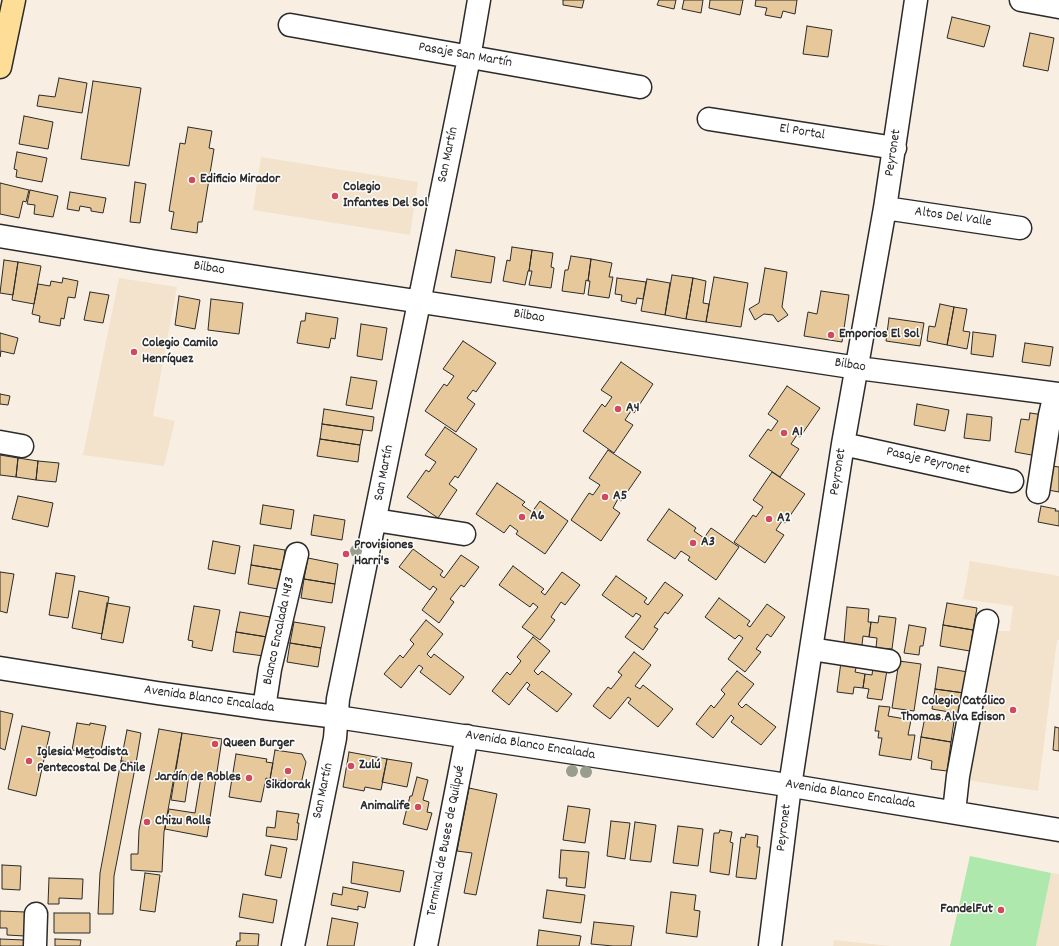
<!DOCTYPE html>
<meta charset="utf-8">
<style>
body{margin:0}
canvas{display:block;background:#f8eee1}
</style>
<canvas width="1059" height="946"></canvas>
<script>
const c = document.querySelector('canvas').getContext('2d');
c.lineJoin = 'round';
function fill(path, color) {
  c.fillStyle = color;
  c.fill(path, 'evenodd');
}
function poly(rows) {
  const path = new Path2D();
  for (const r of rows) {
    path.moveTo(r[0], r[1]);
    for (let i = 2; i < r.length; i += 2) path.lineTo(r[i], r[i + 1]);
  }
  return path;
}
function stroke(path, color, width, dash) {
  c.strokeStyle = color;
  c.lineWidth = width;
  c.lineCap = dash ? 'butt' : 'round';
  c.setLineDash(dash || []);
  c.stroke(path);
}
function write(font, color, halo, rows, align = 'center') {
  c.font = font + ' Dekko,sans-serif';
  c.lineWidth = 3;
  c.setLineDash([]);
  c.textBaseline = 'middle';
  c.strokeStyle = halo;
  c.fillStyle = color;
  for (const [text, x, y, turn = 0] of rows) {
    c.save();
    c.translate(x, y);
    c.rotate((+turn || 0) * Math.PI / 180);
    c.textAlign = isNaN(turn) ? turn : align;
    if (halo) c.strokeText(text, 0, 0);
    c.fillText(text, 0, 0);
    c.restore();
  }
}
const built = poly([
 [261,157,418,182,410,235,253,210],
 [119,278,177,287,153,416,175,421,164,466,83,455],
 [970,561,1059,576,1059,640,1057,640,1038,791,967,780,992,631,1010,631,1013,606,963,599],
 [1051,873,1059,874,1059,946,1036,946],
 [834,940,890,946,833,946]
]);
const green = poly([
 [970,856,1051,873,1036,946,950,946]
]);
const building = poly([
 [563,0,584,0,582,8,563,5,563,0],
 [659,0,676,0,674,9,657,5,659,0],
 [684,0,703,0,701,13,682,9,684,0],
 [710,0,743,0,740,15,709,8,710,0],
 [756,0,797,0,795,14,783,11,781,18,765,15,767,8,755,6,756,0],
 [952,17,990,26,984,47,947,38,952,17],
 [807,26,832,30,828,57,803,54,807,26],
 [1030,33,1054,38,1048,71,1023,66,1030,33],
 [59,78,87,83,82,113,37,106,39,95,55,97,59,78],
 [93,81,141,88,129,166,81,159,93,81],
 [24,116,53,122,48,149,19,144,24,116],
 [188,127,212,131,209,148,214,149,202,222,198,222,197,233,171,229,174,212,169,211,180,143,185,144,188,127],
 [17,152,47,158,42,182,16,177,17,170,14,169,17,152],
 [135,182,146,184,140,223,130,222,135,182],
 [0,183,29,190,26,202,23,201,19,218,0,214,0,183],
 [30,190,58,196,53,217,34,214,35,205,27,204,30,190],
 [70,192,106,198,103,213,91,211,91,208,80,206,79,211,67,209,70,192],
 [512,247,532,250,529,271,528,271,525,285,503,281,507,260,510,261,512,247],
 [456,250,495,257,491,283,451,277,456,250],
 [532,250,553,253,551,267,554,268,551,288,529,285,532,271,529,271,532,250],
 [571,256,591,259,588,281,586,280,584,294,562,291,565,270,568,270,571,256],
 [591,259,612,263,609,277,613,277,609,298,588,295,590,281,588,281,591,259],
 [4,260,18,262,13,295,0,293,4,260],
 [18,262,41,266,34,304,12,300,18,262],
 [765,268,787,272,782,307,788,315,778,322,773,315,764,314,755,320,749,309,759,303,765,268],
 [672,275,693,278,686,319,665,315,672,275],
 [714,277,748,283,741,327,706,322,714,277],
 [63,278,78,281,75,298,68,297,64,319,61,318,60,326,39,322,40,316,32,314,38,284,50,286,51,281,62,283,63,278],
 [617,278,646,282,643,299,637,298,636,304,621,301,622,295,615,294,617,278],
 [693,278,706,281,703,303,709,304,706,322,686,319,693,278],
 [647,279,670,283,665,315,641,311,647,279],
 [821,291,849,295,842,342,804,336,808,312,817,314,821,291],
 [90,292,109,295,103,323,84,320,90,292],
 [179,296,200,300,195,329,175,325,179,296],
 [211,299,243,303,239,334,208,330,211,299],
 [940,304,954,307,947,345,927,341,929,326,935,327,940,304],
 [954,307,967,309,963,331,970,332,967,349,947,345,954,307],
 [306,313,338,318,335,339,331,338,329,348,297,343,301,321,305,321,306,313],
 [889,318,924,323,920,346,886,341,889,318],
 [361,324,387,328,382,360,357,356,361,324],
 [973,332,996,335,993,357,971,354,973,332],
 [0,333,18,338,14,354,1,351,0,357,0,333],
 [463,341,496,363,476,392,473,390,467,398,475,404,456,432,425,411,444,384,447,386,454,376,443,369,463,341],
 [1025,343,1053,347,1050,366,1022,362,1025,343],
 [621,362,653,384,634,413,631,411,625,420,633,425,614,453,583,431,602,404,605,407,612,397,601,390,621,362],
 [351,377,377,381,372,409,346,405,351,377],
 [787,386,820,408,800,437,797,435,791,444,799,449,780,477,749,456,768,429,771,431,778,421,768,414,787,386],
 [0,394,10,396,8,405,0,404,0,394],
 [917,404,949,410,945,431,914,425,917,404],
 [324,409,374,417,372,431,322,424,324,409],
 [1030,413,1044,415,1037,456,1015,452,1021,419,1029,420,1030,413],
 [967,414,992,417,990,441,964,438,967,414],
 [322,424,363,430,360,445,320,439,322,424],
 [445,427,477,449,458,478,455,476,449,484,457,490,438,518,407,497,426,470,429,472,436,462,425,455,445,427],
 [320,439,360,445,358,462,317,456,320,439],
 [608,450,641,472,621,501,618,499,613,508,620,513,601,541,571,520,589,493,593,495,600,485,589,478,608,450],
 [0,455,18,458,16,477,0,475,0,455],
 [18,458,38,461,36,480,16,477,18,458],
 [38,461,59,463,56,482,36,480,38,461],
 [1052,466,1059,467,1059,492,1048,490,1052,466],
 [772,472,805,494,785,523,782,521,776,530,784,535,765,563,734,542,753,515,756,517,763,507,753,500,772,472],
 [497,483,525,502,522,505,532,512,540,501,568,521,545,554,516,534,518,531,510,525,504,533,476,514,497,483],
 [18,496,53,503,48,527,12,519,18,496],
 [263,505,294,510,291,529,260,524,263,505],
 [1041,506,1056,509,1055,511,1059,511,1059,526,1038,522,1041,506],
 [669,509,696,528,694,531,704,538,711,528,739,547,716,580,688,560,690,557,681,551,675,559,647,540,669,509],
 [314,515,345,520,342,540,311,535,314,515],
 [213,541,240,546,235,574,208,569,213,541],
 [254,545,285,550,282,570,251,565,254,545],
 [413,549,443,571,440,575,444,578,461,555,479,567,464,587,461,585,450,599,454,602,439,623,422,610,437,589,433,586,430,590,399,567,413,549],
 [308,558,338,564,335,584,304,579,308,558],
 [251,565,282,570,278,589,248,584,251,565],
 [513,566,544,589,541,592,545,595,562,572,580,585,565,605,561,602,551,617,555,620,540,640,522,627,538,607,533,603,530,607,499,585,513,566],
 [0,572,14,574,7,613,0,611,0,572],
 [56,573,75,576,68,618,49,615,56,573],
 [616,576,647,598,644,602,648,605,665,582,683,595,668,614,665,612,654,627,658,629,643,650,625,637,641,616,636,613,633,617,602,595,616,576],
 [304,579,335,584,332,603,301,598,304,579],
 [79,591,109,597,102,634,72,628,79,591],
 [719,598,750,621,747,625,750,627,767,604,785,617,771,637,767,634,756,649,761,652,745,672,728,659,743,638,739,635,735,639,705,617,719,598],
 [107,603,130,607,123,643,101,639,107,603],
 [947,603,977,608,973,630,943,625,947,603],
 [194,606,220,610,212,651,192,647,193,641,188,640,194,606],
 [847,607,869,609,868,622,871,622,869,637,863,636,862,645,844,643,847,607],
 [240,612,270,617,267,637,236,632,240,612],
 [879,616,896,618,892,649,876,648,877,638,869,637,871,622,878,623,879,616],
 [426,620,443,634,427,654,431,658,434,654,464,677,450,695,420,672,423,668,419,665,401,688,384,674,400,655,403,658,414,644,410,640,426,620],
 [294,622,325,627,321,648,290,643,294,622],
 [909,625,926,628,923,646,920,646,919,655,904,653,909,625],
 [943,625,973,630,970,651,940,646,943,625],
 [236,632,267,637,264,656,233,652,236,632],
 [533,637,550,651,534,671,538,675,542,671,572,694,557,712,527,689,530,685,527,682,509,705,492,691,507,672,510,675,521,661,517,657,533,637],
 [290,643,321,648,318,667,287,662,290,643],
 [634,652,651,665,635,686,640,689,643,685,673,709,658,727,628,703,631,699,628,697,610,719,593,706,608,687,611,689,622,675,618,672,634,652],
 [899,661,921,664,914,711,892,708,899,661],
 [841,662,857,664,855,672,865,674,863,688,854,687,853,694,837,692,841,662],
 [873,667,887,670,882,700,867,698,869,689,863,688,865,674,872,675,873,667],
 [938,667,968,672,964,693,935,689,938,667],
 [737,671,754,684,738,704,742,708,746,704,776,727,761,745,731,722,734,718,731,715,713,738,696,724,711,705,714,708,725,694,721,690,737,671],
 [935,689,964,693,961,714,932,709,935,689],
 [879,706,890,707,888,716,911,720,908,735,915,735,911,760,879,755,882,738,878,738,879,731,875,731,879,706],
 [0,711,13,714,5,750,0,748,0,711],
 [925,717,954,721,951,742,921,737,925,717],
 [77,723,90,725,90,723,106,726,100,755,94,754,93,758,85,757,86,752,72,750,77,723],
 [22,726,50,732,36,796,8,789,22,726],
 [1055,727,1059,728,1059,751,1053,750,1055,727],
 [159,729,182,733,164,832,162,872,131,870,131,854,138,854,139,830,159,729],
 [127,730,141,733,136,763,121,761,127,730],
 [182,733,222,739,207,837,165,829,169,809,195,813,201,777,189,775,185,802,171,800,182,733],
 [921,737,951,742,947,771,931,769,932,761,918,758,921,737],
 [275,750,302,754,306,762,301,784,270,779,275,750],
 [349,752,387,759,381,790,365,787,364,791,343,787,349,752],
 [236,754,267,759,266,762,273,763,270,779,266,778,261,802,229,797,236,754],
 [387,759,412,763,407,787,382,782,387,759],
 [121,761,136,763,114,876,113,914,98,914,100,873,121,761],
 [417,777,428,780,423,800,429,802,427,812,432,813,427,830,403,824,410,796,412,796,417,777],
 [469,788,497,794,476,895,464,893,472,853,457,851,469,788],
 [568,806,590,809,585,843,563,840,568,806],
 [277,811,299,814,297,823,299,823,297,840,266,836,267,827,275,828,277,811],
 [611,821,630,823,625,859,607,856,611,821],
 [635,822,656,825,651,862,630,860,635,822],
 [678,826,703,829,698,866,673,863,678,826],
 [720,830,732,832,730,842,733,843,729,875,710,872,714,833,719,833,720,830],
 [746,834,758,836,757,847,760,847,756,879,736,877,741,837,745,838,746,834],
 [271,845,287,848,281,878,265,875,271,845],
 [561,850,589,852,585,888,566,886,567,878,559,878,561,850],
 [353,862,404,871,400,892,351,883,353,862],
 [2,865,21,866,20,890,2,889,2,865],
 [145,873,160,875,155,912,140,910,145,873],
 [49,878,83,879,82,899,59,898,59,904,48,904,49,878],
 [343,887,368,892,365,908,358,906,358,910,331,905,333,893,342,895,343,887],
 [547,890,585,895,581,923,543,918,547,890],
 [671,892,696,895,694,910,700,911,697,937,666,933,671,892],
 [243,894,277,900,273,923,239,917,243,894],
 [0,911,25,912,25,936,7,935,7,928,0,928,0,911],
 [54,913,90,913,90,933,54,933,54,913],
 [332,918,358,923,354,946,327,946,332,918],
 [594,922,634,926,631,946,613,946,591,944,594,922],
 [539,930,581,936,579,946,537,946,539,930],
 [240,933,259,934,258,946,236,946,237,941,240,941,240,933],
 [0,939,24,940,24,946,0,946,0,939],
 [55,939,81,940,80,946,55,946,55,939]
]);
const minor = poly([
 [1021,0,1059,7],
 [290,25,640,87],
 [709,119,895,148],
 [885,208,1020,228],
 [0,236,151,261,858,368,1059,394],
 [0,442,22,446],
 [843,444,1012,481],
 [1038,492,1050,415,1055,394],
 [375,520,464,534],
 [811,649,889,661],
 [0,668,157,693,264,708,337,717,774,783,1059,830],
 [264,708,270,669,297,554],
 [954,812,958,776,987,621],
 [35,946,36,914],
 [293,946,335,738,338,699,469,58,479,0],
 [426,946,467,736],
 [770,946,790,786,811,649,843,444,885,208,916,0]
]);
const major = poly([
 [0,67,14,0]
]);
const trees = [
 [356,551],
 [572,771],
 [586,772]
];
const markers = [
 [192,180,4,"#d1495b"],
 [335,196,4,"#d1495b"],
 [831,335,4,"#d1495b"],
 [134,352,4,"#d1495b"],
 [618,409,4,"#d1495b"],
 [784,433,4,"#d1495b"],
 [605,497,4,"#d1495b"],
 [522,517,4,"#d1495b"],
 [769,519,4,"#d1495b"],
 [693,543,4,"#d1495b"],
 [346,554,4,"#d1495b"],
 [1013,710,4,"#d1495b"],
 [215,744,4,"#d1495b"],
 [29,761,4,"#d1495b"],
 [351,766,4,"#d1495b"],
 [288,771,4,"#d1495b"],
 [249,778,4,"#d1495b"],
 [418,807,4,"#d1495b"],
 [147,822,4,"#d1495b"],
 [1001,910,4,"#d1495b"]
];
const streetNames = [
 ["Pasaje San Martín",465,56,10],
 ["El Portal",802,133,9],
 ["Peyronet",894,153,-81],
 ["San Martín",449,155,-78],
 ["Altos Del Valle",953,218,8],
 ["Bilbao",209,269,9],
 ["Bilbao",529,317,9],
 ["Bilbao",850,366,9],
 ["Pasaje Peyronet",928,462,13],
 ["Peyronet",839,472,-81],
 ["San Martín",385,473,-79],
 ["Blanco Encalada 1483",280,631,-78],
 ["Avenida Blanco Encalada",209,700,8],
 ["Avenida Blanco Encalada",530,746,9],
 ["San Martín",324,791,-78],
 ["Avenida Blanco Encalada",850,795,9],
 ["Peyronet",785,828,-83],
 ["Terminal de Buses de Quilpué",447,841,-79]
];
const poiNames = [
 ["Edificio Mirador",200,180],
 ["Colegio",343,188],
 ["Infantes Del Sol",343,204],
 ["Emporios El Sol",839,335],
 ["Colegio Camilo",142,344],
 ["Henríquez",142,360],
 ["A4",626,409],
 ["A1",792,433],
 ["A5",613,497],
 ["A6",530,517],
 ["A2",777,519],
 ["A3",701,543],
 ["Provisiones",354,546],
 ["Harri's",354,562],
 ["Colegio Católico",1005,702,"right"],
 ["Thomas Alva Edison",1005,718,"right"],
 ["Queen Burger",223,744],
 ["Iglesia Metodista",37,753],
 ["Pentecostal De Chile",37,769],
 ["Zulú",359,766],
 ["Jardín de Robles",241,778,"right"],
 ["Sikdorak",288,786,"center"],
 ["Animalife",410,807,"right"],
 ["Chizu Rolls",155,822],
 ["FandelFut",993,910,"right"]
];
fill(built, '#f3e3cc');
fill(green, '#aee8ac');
fill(building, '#e7c89a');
stroke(building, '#2b2b2b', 1);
stroke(minor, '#2b2b2b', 25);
stroke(major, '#2b2b2b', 25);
stroke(minor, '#fff', 22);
stroke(major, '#fedd96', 22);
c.fillStyle = '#999d8e';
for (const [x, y] of trees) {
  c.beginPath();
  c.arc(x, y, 6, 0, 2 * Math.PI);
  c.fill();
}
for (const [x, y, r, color] of markers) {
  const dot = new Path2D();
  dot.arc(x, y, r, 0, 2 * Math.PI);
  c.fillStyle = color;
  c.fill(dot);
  stroke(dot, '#fff', 1.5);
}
write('14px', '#2b2b2b', '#fff', streetNames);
write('bold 14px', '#2b2b2b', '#fff', poiNames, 'left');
</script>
